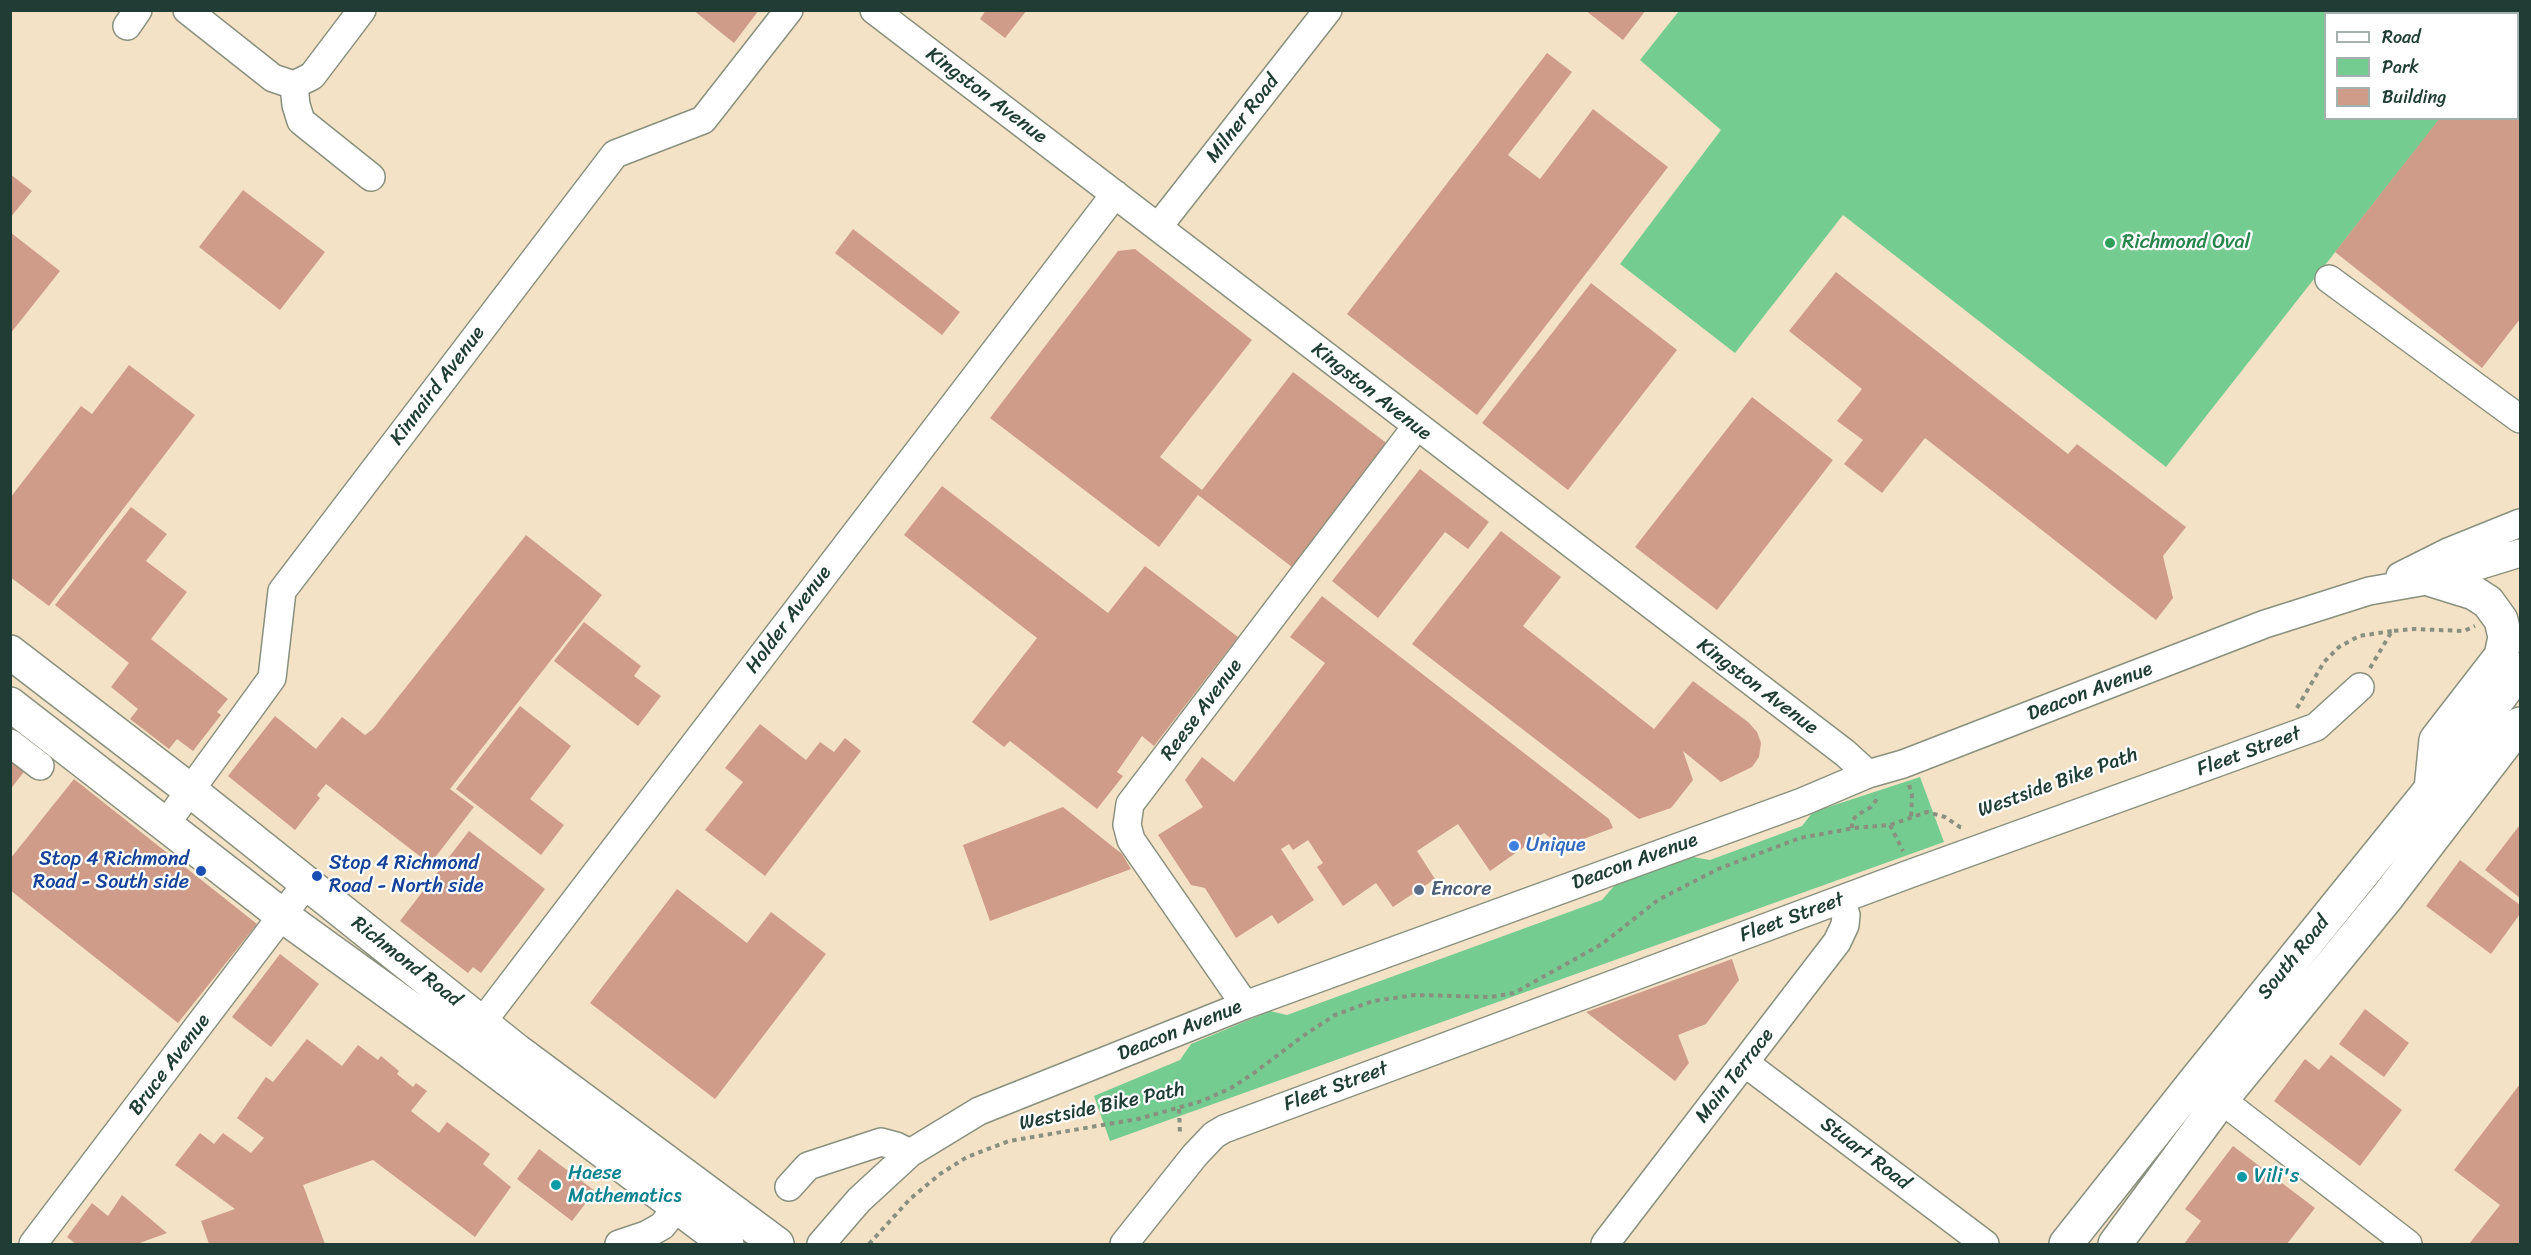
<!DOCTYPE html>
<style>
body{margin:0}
#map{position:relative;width:2531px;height:1255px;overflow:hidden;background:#f3e2c6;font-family:Sriracha,sans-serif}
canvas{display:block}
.frame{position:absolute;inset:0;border:12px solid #1f3d34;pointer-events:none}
.legend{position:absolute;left:2324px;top:12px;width:195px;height:108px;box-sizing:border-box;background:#fff;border:2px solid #a5b1ae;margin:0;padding:8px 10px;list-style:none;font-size:18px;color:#1f3d34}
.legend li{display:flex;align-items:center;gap:12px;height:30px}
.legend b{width:30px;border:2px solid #a5b1ae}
</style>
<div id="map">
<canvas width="2531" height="1255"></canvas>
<div class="frame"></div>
<ul class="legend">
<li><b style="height:8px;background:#fff"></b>Road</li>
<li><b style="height:16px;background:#75cc91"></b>Park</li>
<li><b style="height:16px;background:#d09c8a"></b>Building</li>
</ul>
</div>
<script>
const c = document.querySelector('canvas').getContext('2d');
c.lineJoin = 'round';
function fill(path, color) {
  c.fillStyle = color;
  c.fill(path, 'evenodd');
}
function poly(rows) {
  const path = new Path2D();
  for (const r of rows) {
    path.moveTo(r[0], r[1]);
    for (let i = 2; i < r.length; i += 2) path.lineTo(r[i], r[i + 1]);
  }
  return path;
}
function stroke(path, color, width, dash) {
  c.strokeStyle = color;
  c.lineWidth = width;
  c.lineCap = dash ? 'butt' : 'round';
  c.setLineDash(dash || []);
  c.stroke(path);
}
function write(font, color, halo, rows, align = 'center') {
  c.font = font + ' Sriracha,sans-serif';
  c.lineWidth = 4.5;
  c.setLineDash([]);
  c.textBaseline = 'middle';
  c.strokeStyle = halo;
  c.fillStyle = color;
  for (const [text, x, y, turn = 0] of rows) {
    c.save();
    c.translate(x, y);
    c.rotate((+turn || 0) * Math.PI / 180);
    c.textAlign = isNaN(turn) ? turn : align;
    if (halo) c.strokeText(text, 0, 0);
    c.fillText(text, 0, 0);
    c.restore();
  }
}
const green = poly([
 [1679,11,2520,11,2520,16,2518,20,2518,14,2326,14,2326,118,2440,119,2166,467,1843,215,1735,353,1620,264,1721,130,1640,60],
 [1920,777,1944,842,1110,1141,1094,1096,1180,1060,1191,1044,1270,1011,1287,1015,1602,900,1615,885,1693,857,1710,860,1802,826,1813,812]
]);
const building = poly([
 [693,10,759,10,734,43],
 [986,10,1027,10,1005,38,980,19],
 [1585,10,1646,10,1623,40],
 [2520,16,2520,319,2482,368,2335,252,2440,118,2518,118,2518,20],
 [1547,53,1572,72,1508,155,1540,179,1593,109,1668,167,1477,415,1347,314],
 [10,174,32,191,10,218],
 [243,190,325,252,280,310,199,247],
 [853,229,960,312,942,335,835,253],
 [10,232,60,271,10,334],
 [1135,249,1252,340,1160,457,1202,490,1293,372,1389,445,1292,567,1198,495,1159,547,990,418,1118,251],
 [1836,272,2068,454,2077,444,2186,527,2163,556,2173,598,2156,620,1925,438,1882,493,1844,464,1863,440,1837,421,1862,389,1789,331],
 [1591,283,1677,350,1568,490,1482,423],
 [129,365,195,415,49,606,10,577,10,498,81,406,92,414],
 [1752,397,1833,460,1717,610,1635,547],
 [1420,469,1489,522,1468,549,1445,532,1378,618,1332,581],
 [942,486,1108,613,1145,566,1238,637,1154,746,1142,736,1117,772,1123,776,1097,809,1010,741,1004,747,972,722,1037,638,904,535],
 [131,507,167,534,146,561,187,592,151,639,228,699,217,712,221,715,193,751,177,739,169,749,130,719,138,709,111,687,129,663,55,605],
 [1501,531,1561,577,1523,626,1654,729,1693,681,1748,722,1757,732,1761,743,1759,757,1752,767,1721,782,1683,751,1693,780,1671,808,1639,819,1412,644],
 [526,535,602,595,450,789,474,807,430,864,326,784,317,795,320,798,295,830,228,776,275,716,316,749,342,717,365,735,373,729],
 [1322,596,1609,819,1613,828,1562,847,1544,833,1490,871,1458,824,1417,851,1435,879,1393,907,1376,883,1343,906,1317,867,1323,863,1308,840,1293,850,1289,844,1281,849,1314,900,1278,924,1272,915,1236,938,1205,888,1191,885,1158,835,1203,807,1185,780,1202,757,1234,782,1325,663,1290,637],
 [584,622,641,666,634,676,661,696,638,726,554,661],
 [520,706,571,746,530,799,564,825,541,855,456,789],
 [760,724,806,760,820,742,834,752,845,738,861,751,765,876,705,830,743,782,725,768],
 [10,732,30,764,10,790],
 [74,779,257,924,178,1023,10,890,10,859],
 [1063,807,1122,854,1131,869,990,921,963,845],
 [2519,826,2520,828,2520,898,2485,870],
 [469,831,545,889,481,973,473,967,468,973,400,921],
 [2460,860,2520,905,2520,914,2491,954,2426,906],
 [677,889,747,943,771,912,826,954,715,1099,590,1003],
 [280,954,319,984,271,1047,232,1017],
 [1732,959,1739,980,1706,1024,1678,1035,1689,1063,1675,1081,1586,1012],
 [2365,1009,2409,1043,2384,1077,2339,1044],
 [307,1039,342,1066,358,1045,378,1060,381,1056,399,1071,397,1074,413,1087,416,1083,427,1091,411,1111,439,1133,447,1122,490,1154,483,1164,511,1187,475,1237,373,1160,303,1185,325,1244,209,1244,201,1221,235,1209,175,1165,200,1133,214,1144,223,1133,251,1153,264,1138,237,1118,266,1077,273,1082],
 [2331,1055,2402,1110,2360,1166,2274,1101,2305,1059,2319,1070],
 [2520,1084,2520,1244,2469,1244,2500,1205,2454,1170],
 [2233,1146,2315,1208,2287,1244,2184,1244,2201,1221,2185,1209],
 [539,1149,595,1191,572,1221,517,1179],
 [122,1195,167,1233,137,1244,76,1244,67,1237,92,1203,108,1216]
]);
const path = poly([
 [2370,668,2392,631,2414,629,2464,631,2475,626],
 [2297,708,2324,662,2339,647,2359,636,2392,631],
 [1909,785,1912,795,1911,817],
 [1890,825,1903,851],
 [1852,828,1852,821,1857,815,1871,807,1877,799,1875,795],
 [1179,1109,1180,1134],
 [869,1244,910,1199,940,1174,967,1157,1009,1141,1138,1119,1202,1101,1231,1088,1254,1073,1303,1036,1335,1015,1373,1001,1415,995,1490,997,1514,993,1602,944,1658,900,1718,869,1800,838,1854,828,1890,825,1927,812,1945,817,1960,827,1965,828]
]);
const minor = poly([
 [187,10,273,78,294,85,312,76,362,10],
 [874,10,1845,753,1868,774],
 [127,26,138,10],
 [294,85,296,105,301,121,371,177],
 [1158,227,1328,10],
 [2329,279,2520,419],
 [2400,576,2448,552,2520,523],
 [10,743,40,766],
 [165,825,272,678,282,591,615,154,703,120,789,10],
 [1245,1005,1131,840,1127,825,1130,804,1416,427],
 [470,1038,1115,194],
 [1745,1063,1985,1244],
 [2206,1088,2408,1244],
 [789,1187,808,1166,881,1142,896,1146,910,1153],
 [33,1244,306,884],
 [619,1244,646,1235,662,1226,689,1192],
 [821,1244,859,1200,910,1153,979,1111,1245,1005,1802,802,1868,774,1903,764,2265,624,2369,591,2432,580,2520,553],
 [1124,1244,1195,1155,1214,1135,1224,1129,1912,873,2316,727,2360,687],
 [1605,1244,1837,942,1845,925,1846,915,1841,900]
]);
const major = poly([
 [10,652,191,791,517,1051,777,1244],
 [10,704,283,916,464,1047,727,1244]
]);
const highway = poly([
 [2431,789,2436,740,2501,656,2505,637,2501,620,2488,602,2474,593,2432,580],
 [2066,1244,2196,1080,2431,789,2520,670],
 [2115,1244,2221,1100,2388,896,2520,724]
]);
const markers = [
 [2110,243,6,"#2e9e5b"],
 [1514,846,6,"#3f7fe0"],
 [201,871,6,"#1a4fb4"],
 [317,876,6,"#1a4fb4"],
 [1419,890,6,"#5c6f8a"],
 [2242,1177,6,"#0f9aa8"],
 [556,1185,6,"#0f9aa8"]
];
const streetNames = [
 ["Kingston Avenue",986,96,37],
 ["Milner Road",1243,119,-52],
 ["Kinnaird Avenue",438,386,-53],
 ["Kingston Avenue",1371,392,38],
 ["Holder Avenue",789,620,-53],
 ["Kingston Avenue",1757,687,37],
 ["Deacon Avenue",2090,692,-21],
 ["Reese Avenue",1202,710,-53],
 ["Fleet Street",2249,752,-20],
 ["Westside Bike Path",2058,783,-20],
 ["Deacon Avenue",1635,862,-20],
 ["Fleet Street",1792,918,-20],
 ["South Road",2294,958,-51],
 ["Richmond Road",406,962,38],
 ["Deacon Avenue",1180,1031,-22],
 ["Bruce Avenue",170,1065,-53],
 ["Main Terrace",1735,1076,-52],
 ["Fleet Street",1336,1087,-20],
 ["Westside Bike Path",1102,1107,-12],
 ["Stuart Road",1865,1154,37]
];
const leisureNames = [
 ["Richmond Oval",2122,243]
];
const shopNames = [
 ["Unique",1526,846]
];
const transitNames = [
 ["Stop 4 Richmond",189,860],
 ["Road - South side",189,883],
 ["Stop 4 Richmond",329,864,"left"],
 ["Road - North side",329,887,"left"]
];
const serviceNames = [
 ["Encore",1431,890]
];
const cultureNames = [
 ["Haese",568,1174],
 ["Mathematics",568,1197],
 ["Vili's",2254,1177]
];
fill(green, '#75cc91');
fill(building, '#d09c8a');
stroke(minor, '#89907d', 30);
stroke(major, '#89907d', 36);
stroke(highway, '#89907d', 36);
stroke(path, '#89907d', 4, [4.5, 4.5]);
stroke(minor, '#fff', 27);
stroke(major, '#fff', 33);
stroke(highway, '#fff', 33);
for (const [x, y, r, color] of markers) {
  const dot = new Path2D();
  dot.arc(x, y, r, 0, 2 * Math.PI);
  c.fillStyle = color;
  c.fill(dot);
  stroke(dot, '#fff', 2);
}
write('20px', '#1f3d34', '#fff', streetNames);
write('20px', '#27864d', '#fff', leisureNames, 'left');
write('20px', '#366cbe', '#fff', shopNames, 'left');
write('20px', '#164399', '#fff', transitNames, 'right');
write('20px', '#4e5e75', '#fff', serviceNames, 'left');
write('20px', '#0d838f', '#fff', cultureNames, 'left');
</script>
